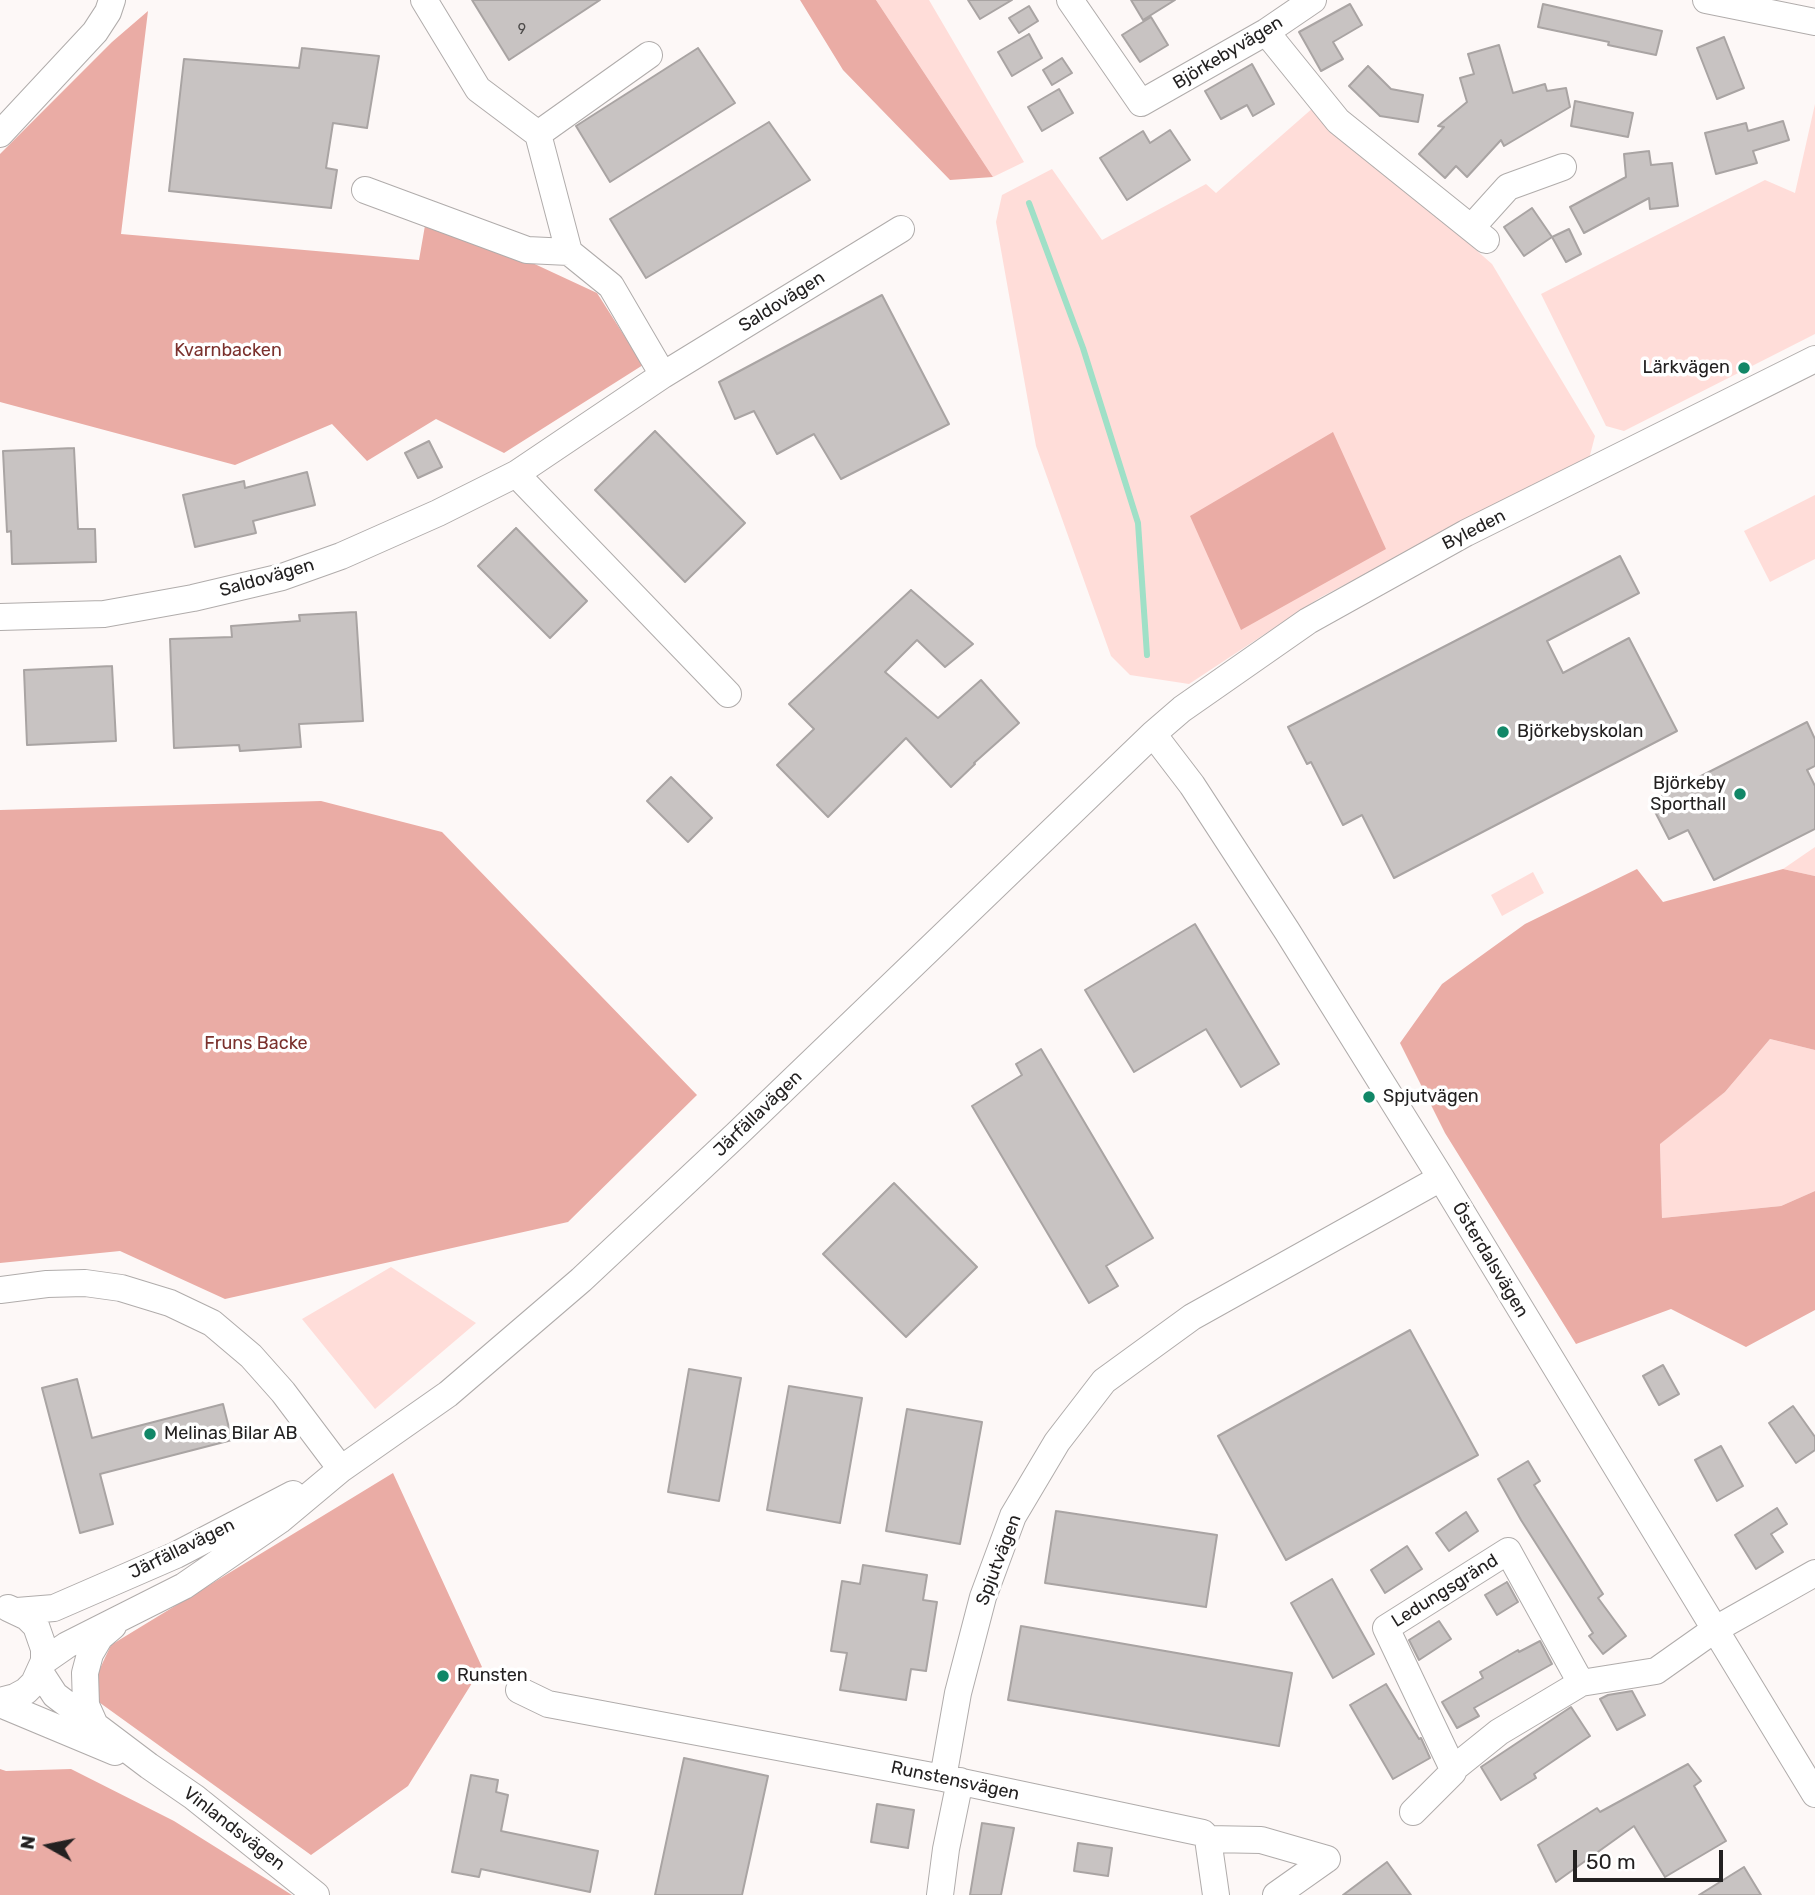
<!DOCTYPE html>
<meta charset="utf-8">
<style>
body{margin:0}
#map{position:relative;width:1815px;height:1895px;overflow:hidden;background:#fdf8f7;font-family:Rubik,sans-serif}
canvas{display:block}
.north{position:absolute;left:14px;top:1811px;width:70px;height:70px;-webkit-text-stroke:5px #fff;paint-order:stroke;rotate:279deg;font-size:19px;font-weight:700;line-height:28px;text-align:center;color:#232121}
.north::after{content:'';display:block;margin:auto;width:24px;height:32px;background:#232121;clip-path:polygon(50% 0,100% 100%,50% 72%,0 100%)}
.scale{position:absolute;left:1573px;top:1850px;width:150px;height:32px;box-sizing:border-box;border:4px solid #232121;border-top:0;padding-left:9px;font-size:21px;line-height:24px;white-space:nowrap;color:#232121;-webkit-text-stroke:5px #fff;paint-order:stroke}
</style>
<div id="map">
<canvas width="1815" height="1895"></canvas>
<div class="north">N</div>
<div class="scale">50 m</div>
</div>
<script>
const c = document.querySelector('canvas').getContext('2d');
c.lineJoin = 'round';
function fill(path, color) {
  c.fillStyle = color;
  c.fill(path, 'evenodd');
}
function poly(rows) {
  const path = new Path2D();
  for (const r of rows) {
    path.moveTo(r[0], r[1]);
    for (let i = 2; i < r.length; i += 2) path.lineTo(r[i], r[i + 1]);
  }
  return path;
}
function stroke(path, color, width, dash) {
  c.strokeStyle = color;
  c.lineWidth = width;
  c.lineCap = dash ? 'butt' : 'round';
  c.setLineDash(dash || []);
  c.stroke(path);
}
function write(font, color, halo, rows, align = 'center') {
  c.font = font + ' Rubik,sans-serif';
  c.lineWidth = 7;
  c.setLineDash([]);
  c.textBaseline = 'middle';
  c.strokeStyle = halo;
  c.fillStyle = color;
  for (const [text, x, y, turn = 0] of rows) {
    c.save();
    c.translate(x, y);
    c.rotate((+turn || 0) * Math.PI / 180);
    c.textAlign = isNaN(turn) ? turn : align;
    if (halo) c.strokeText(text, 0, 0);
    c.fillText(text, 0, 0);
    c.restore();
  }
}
const green = poly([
 [876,0,929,0,1024,162,993,177],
 [1815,104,1815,334,1624,431,1606,426,1541,294,1765,180,1795,193],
 [1314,107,1492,264,1595,436,1589,459,1321,597,1189,684,1130,675,1111,656,1036,446,996,222,1002,195,1052,169,1102,240,1206,184,1216,193],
 [1815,495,1815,559,1770,582,1744,531],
 [1815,847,1815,876,1783,869],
 [1533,872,1544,893,1502,916,1491,895],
 [1770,1039,1815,1050,1815,1191,1781,1206,1662,1218,1660,1143,1725,1092],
 [391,1267,476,1323,375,1409,302,1319]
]);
const forest = poly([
 [800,0,876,0,993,177,950,180,843,70],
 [148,11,121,234,419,260,427,214,597,293,643,365,504,453,436,419,367,461,332,424,235,465,0,402,0,154,112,42],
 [1333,432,1386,549,1241,630,1190,516],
 [321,801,442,832,697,1095,568,1222,225,1299,120,1251,0,1263,0,810],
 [1637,869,1663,902,1783,869,1815,876,1815,1050,1770,1039,1725,1092,1660,1144,1662,1218,1781,1206,1815,1191,1815,1310,1746,1347,1671,1309,1576,1344,1445,1133,1400,1043,1442,984,1525,924],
 [393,1473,482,1667,408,1786,311,1855,96,1700,96,1677,111,1645],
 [0,1769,6,1771,71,1769,174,1821,292,1895,0,1895]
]);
const stream = poly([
 [1029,203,1083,348,1138,523,1147,655]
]);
const building = poly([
 [472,0,600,0,509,60,472,0],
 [968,0,1012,0,980,19,968,0],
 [1131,0,1175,0,1143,20,1131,0],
 [1350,4,1362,25,1333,42,1343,59,1321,71,1299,32,1350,4],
 [1543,4,1662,31,1656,55,1608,45,1609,42,1538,27,1543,4],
 [1029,6,1038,21,1019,33,1009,18,1029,6],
 [1151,17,1168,45,1140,62,1122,35,1151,17],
 [1029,34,1042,58,1012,76,998,52,1029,34],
 [1724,37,1744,88,1717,99,1697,48,1724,37],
 [1499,45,1513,93,1545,84,1547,91,1566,88,1570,107,1504,146,1501,140,1467,177,1456,166,1445,178,1419,154,1444,127,1438,126,1467,102,1460,78,1474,74,1468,54,1499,45],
 [302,48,379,56,367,128,333,123,326,168,337,170,331,208,169,191,184,59,299,68,302,48],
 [698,48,735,103,610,182,576,126,698,48],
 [1062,58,1072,73,1052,85,1043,70,1062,58],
 [1252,64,1274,104,1253,116,1247,105,1221,119,1205,91,1252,64],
 [1368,66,1391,89,1423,95,1418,122,1380,116,1349,86,1368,66],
 [1059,89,1073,113,1042,131,1028,107,1059,89],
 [1575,101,1633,113,1628,137,1571,126,1575,101],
 [1783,121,1789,140,1753,151,1757,163,1716,174,1705,133,1746,123,1748,131,1783,121],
 [769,122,810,180,646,278,610,219,769,122],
 [1170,130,1190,160,1127,200,1100,158,1143,131,1150,143,1170,130],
 [1649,151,1651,165,1672,163,1678,206,1650,209,1649,198,1584,233,1570,207,1626,177,1624,154,1649,151],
 [1532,208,1552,237,1524,256,1504,227,1532,208],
 [1569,229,1581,254,1566,262,1552,237,1569,229],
 [882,295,949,424,841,479,814,434,777,454,754,411,735,419,719,382,882,295],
 [655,431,745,523,685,582,595,490,655,431],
 [429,441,442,467,418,478,405,453,429,441],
 [74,448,78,529,95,529,96,562,12,564,11,531,7,532,3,451,74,448],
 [307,472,315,505,253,521,256,533,195,547,183,495,244,481,245,488,307,472],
 [516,528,587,601,550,638,478,566,516,528],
 [1620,556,1639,593,1547,641,1563,673,1629,638,1677,731,1394,878,1362,815,1343,825,1311,762,1307,764,1288,727,1620,556],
 [911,590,973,644,945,667,917,640,885,672,938,718,981,680,1019,723,974,763,975,764,951,787,906,738,828,817,777,765,814,729,789,704,911,590],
 [356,612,363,721,299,724,301,747,240,751,239,745,174,748,170,639,232,637,231,626,300,621,299,615,356,612],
 [112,666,116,741,27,745,24,670,112,666],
 [1807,722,1815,739,1815,766,1807,770,1815,786,1815,829,1714,880,1688,830,1669,839,1650,802,1807,722],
 [671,777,712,818,688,842,647,801,671,777],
 [1195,924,1279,1064,1241,1087,1206,1029,1134,1072,1085,990,1195,924],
 [1041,1049,1153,1238,1106,1266,1118,1286,1089,1303,972,1106,1022,1075,1016,1064,1041,1049],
 [894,1183,977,1267,906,1337,823,1254,894,1183],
 [1410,1330,1478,1455,1286,1560,1218,1436,1410,1330],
 [1663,1365,1679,1394,1659,1405,1643,1376,1663,1365],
 [689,1369,741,1378,719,1501,668,1492,689,1369],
 [77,1379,92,1438,223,1404,232,1440,100,1474,113,1524,80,1533,42,1388,77,1379],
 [789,1386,862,1398,840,1523,767,1510,789,1386],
 [1793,1406,1815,1437,1815,1450,1796,1463,1769,1423,1793,1406],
 [907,1409,982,1422,960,1544,886,1531,907,1409],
 [1721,1446,1743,1486,1717,1501,1695,1460,1721,1446],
 [1528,1461,1540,1481,1534,1485,1603,1594,1598,1598,1626,1636,1603,1654,1589,1636,1593,1633,1521,1520,1498,1479,1528,1461],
 [1777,1508,1787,1524,1771,1534,1783,1552,1756,1569,1735,1535,1777,1508],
 [1056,1511,1217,1535,1206,1607,1045,1583,1056,1511],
 [1466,1512,1478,1531,1449,1551,1436,1533,1466,1512],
 [1407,1546,1422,1569,1385,1593,1371,1570,1407,1546],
 [863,1565,927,1575,923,1600,937,1602,926,1671,911,1669,906,1700,840,1690,847,1653,831,1651,842,1581,860,1584,863,1565],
 [1332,1579,1374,1654,1333,1678,1291,1603,1332,1579],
 [1507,1582,1518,1602,1497,1615,1485,1595,1507,1582],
 [1439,1621,1451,1639,1419,1660,1409,1640,1439,1621],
 [1021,1626,1292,1673,1279,1746,1008,1700,1021,1626],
 [1540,1641,1552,1664,1474,1708,1479,1716,1457,1728,1442,1702,1483,1678,1480,1672,1518,1650,1519,1652,1540,1641],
 [1386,1684,1419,1739,1421,1738,1430,1758,1393,1779,1350,1705,1386,1684],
 [1632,1691,1645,1715,1617,1730,1600,1699,1608,1695,1632,1691],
 [1571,1707,1590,1736,1534,1774,1536,1778,1501,1800,1481,1767,1571,1707],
 [684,1758,768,1776,742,1895,655,1895,684,1758],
 [1688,1764,1701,1781,1694,1786,1726,1841,1665,1877,1634,1826,1556,1882,1538,1845,1597,1808,1600,1812,1688,1764],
 [471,1775,498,1780,496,1792,508,1795,501,1831,598,1851,590,1892,481,1869,479,1877,452,1872,471,1775],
 [877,1804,914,1810,908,1848,871,1842,877,1804],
 [982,1823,1014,1828,1001,1895,970,1895,982,1823],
 [1078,1843,1112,1848,1108,1876,1074,1871,1078,1843],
 [1387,1862,1411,1895,1343,1895,1387,1862],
 [1744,1867,1761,1895,1699,1895,1744,1867]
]);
const minor = poly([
 [424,0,478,89,538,134],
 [1070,0,1141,103,1266,32,1313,0],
 [1706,0,1815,22],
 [1266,32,1338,121,1486,240],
 [0,134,95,32,108,12,112,0],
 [365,190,527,250,569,252],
 [1471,228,1508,187,1563,167],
 [569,252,538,134,649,55],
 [569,252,611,286,663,375],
 [516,474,728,694],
 [0,617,104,614,193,598,282,577,341,556,438,513,516,474,663,375,901,229],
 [1153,734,1192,785,1287,931,1441,1178,1815,1794],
 [0,1290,47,1284,85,1283,121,1288,170,1303,212,1323,251,1356,283,1392,341,1469],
 [17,1611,54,1608,176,1555,293,1494],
 [44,1661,67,1645,184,1586,280,1520,341,1469,448,1394,581,1280,737,1134,1153,734,1182,709,1308,621,1466,533,1815,359],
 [40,1672,55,1695,149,1766,194,1797,316,1895],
 [519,1690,548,1704,943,1778,1203,1833,1208,1839,1261,1840,1327,1859],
 [0,1701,15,1697,26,1691,34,1683,44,1661,44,1649,36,1626,27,1617,8,1608],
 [0,1704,115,1752],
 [95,1725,86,1705,85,1673,90,1654,100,1637,113,1626],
 [1453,1769,1386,1628,1508,1551,1581,1683],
 [943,1778,958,1693,983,1597,1013,1516,1057,1442,1104,1381,1192,1317,1441,1178],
 [1413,1812,1453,1772,1453,1769,1499,1732,1581,1683,1656,1671,1714,1630,1815,1573],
 [1208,1839,1216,1895],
 [940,1895,946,1849,960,1781],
 [1276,1895,1327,1859]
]);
const markers = [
 [1744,368,7,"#118767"],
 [1503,732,7,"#118767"],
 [1740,794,7,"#118767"],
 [1369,1097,7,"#118767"],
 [150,1434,7,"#118767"],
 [443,1676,7,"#118767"]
];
const numberNames = [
 ["9",522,30]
];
const streetNames = [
 ["Björkebyvägen",1228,53,-31],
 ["Saldovägen",782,302,-32],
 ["Byleden",1474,530,-27],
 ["Saldovägen",267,578,-16],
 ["Järfällavägen",758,1114,-44],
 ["Österdalsvägen",1490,1260,59],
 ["Järfällavägen",182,1549,-26],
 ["Spjutvägen",999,1560,-69],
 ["Ledungsgränd",1445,1591,-32],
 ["Runstensvägen",955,1781,12],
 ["Vinlandsvägen",234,1829,38]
];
const parkNames = [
 ["Kvarnbacken",228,351],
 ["Fruns Backe",256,1044]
];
const poiNames = [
 ["Lärkvägen",1730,368,"right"],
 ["Björkebyskolan",1517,732],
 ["Björkeby",1726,784,"right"],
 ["Sporthall",1726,805,"right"],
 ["Spjutvägen",1383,1097],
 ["Melinas Bilar AB",164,1434],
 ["Runsten",457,1676]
];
fill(green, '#ffddd9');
fill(forest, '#eaaca5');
stroke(stream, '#9fe0c7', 6);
fill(building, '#c8c3c2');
stroke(building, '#a9a4a3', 2);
stroke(minor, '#b0acab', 28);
stroke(minor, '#fff', 26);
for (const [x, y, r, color] of markers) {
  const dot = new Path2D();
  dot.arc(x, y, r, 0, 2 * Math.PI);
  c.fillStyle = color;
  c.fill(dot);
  stroke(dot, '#fff', 2.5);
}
write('14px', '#4c4a49', null, numberNames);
write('18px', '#232121', '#fff', streetNames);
write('18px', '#7b312d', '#fff', parkNames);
write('18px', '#232121', '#fff', poiNames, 'left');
</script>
